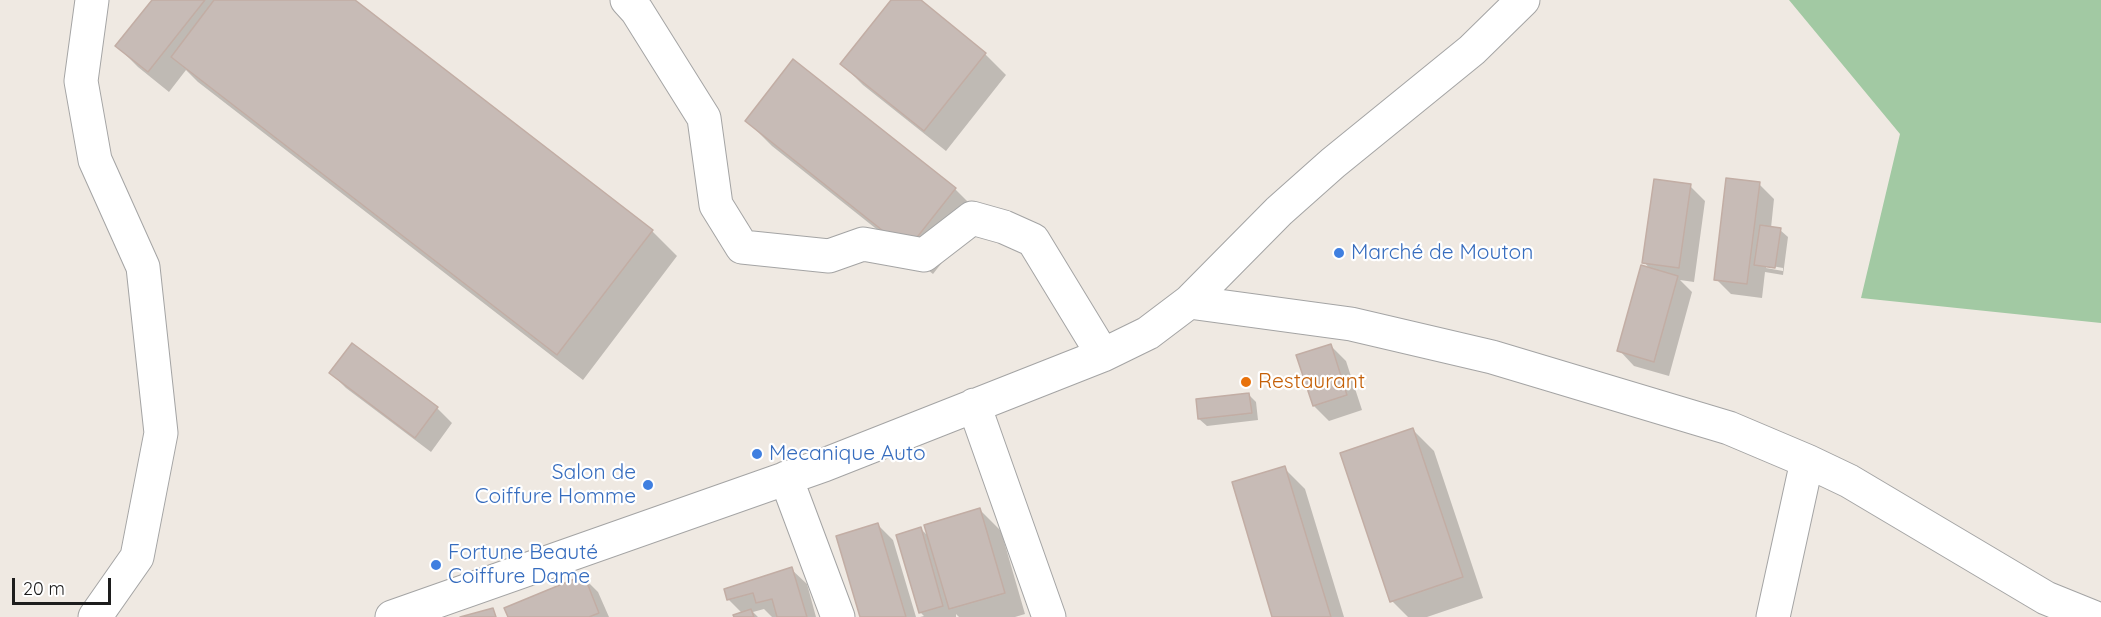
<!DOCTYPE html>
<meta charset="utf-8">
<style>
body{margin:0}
#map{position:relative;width:2101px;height:617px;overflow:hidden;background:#efe9e2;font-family:Quicksand,sans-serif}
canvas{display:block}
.scale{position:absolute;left:12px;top:578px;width:99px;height:27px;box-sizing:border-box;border:3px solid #1d1d1d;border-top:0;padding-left:8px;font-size:18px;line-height:21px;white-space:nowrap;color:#1d1d1d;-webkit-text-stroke:4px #fff;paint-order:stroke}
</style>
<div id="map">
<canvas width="2101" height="617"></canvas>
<div class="scale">20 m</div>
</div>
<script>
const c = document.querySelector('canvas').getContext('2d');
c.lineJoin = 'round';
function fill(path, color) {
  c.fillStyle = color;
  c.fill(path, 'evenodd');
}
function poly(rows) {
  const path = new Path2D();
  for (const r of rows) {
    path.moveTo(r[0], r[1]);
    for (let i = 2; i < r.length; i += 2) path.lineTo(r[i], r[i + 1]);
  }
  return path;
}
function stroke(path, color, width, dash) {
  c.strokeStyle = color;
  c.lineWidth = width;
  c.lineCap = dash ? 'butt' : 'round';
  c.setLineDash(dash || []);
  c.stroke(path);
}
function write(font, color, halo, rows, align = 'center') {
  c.font = font + ' Quicksand,sans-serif';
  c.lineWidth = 4.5;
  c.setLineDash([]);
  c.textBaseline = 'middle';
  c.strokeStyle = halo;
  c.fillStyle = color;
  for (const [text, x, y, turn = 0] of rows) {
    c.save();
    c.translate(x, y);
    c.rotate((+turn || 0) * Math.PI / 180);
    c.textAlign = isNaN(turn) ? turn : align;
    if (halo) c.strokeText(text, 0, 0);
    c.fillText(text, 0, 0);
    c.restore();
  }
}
const cemetery = poly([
 [1789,0,2101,0,2101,323,1861,298,1900,134]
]);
const shadow = poly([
 [154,0,353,0,652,231,677,256,583,380,198,82,186,70,169,92,138,67,117,46],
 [893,0,918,0,985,54,1006,75,946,151,863,85,842,64],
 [747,121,955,189,980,214,933,274,772,146],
 [1759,184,1774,199,1771,228,1780,230,1788,237,1783,275,1765,272,1762,298,1731,294,1716,279],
 [1766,265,1783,268,1783,271,1766,268],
 [1690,186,1705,201,1694,282,1680,280,1692,292,1669,376,1634,366,1619,350,1651,270,1644,262],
 [352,345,437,408,452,423,431,452,346,388,331,373],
 [1331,346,1346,361,1362,410,1329,421,1314,406],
 [1248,394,1256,402,1258,420,1207,426,1199,419],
 [1413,430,1434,451,1483,598,1427,617,1408,617,1392,601],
 [1284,468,1305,489,1344,617,1274,617],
 [980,510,1001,531,1025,614,1015,617,959,617,956,614,956,617,920,617,924,616,921,613,921,529,930,538],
 [878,525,893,540,916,617,862,617],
 [791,569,807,584,816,617,772,617,764,609,753,612,758,617,735,617,742,613,729,600,726,590],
 [583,577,598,592,609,617,509,617]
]);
const building = poly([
 [152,0,205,0,148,72,115,46,152,0],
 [214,0,355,0,653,230,557,355,171,57,214,0],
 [891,0,921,0,986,53,924,131,840,64,891,0],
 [793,59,956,188,907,250,745,121,793,59],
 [1726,178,1760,182,1747,284,1714,280,1726,178],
 [1654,179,1691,184,1679,268,1642,263,1654,179],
 [1760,225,1781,228,1775,268,1754,265,1760,225],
 [1641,265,1678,276,1654,362,1617,351,1641,265],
 [352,343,438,407,415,438,329,373,352,343],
 [1331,344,1347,395,1313,406,1296,355,1331,344],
 [1249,393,1252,413,1198,419,1196,399,1249,393],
 [1413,428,1463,577,1390,602,1340,453,1413,428],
 [1285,466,1331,617,1272,617,1232,482,1285,466],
 [980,508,1005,593,949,609,924,525,980,508],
 [878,523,906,617,860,617,836,536,878,523],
 [921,527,943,606,919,613,896,535,921,527],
 [792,567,807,617,777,617,772,599,756,603,753,593,727,600,724,589,792,567],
 [584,575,599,613,589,617,508,617,504,608,584,575],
 [493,608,496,617,460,617,493,608],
 [751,609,754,617,734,617,733,615,751,609]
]);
const minor = poly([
 [92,0,81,81,95,160,143,267,161,433,137,557,95,617],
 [627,0,637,11,704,118,716,205,742,247,829,256,863,244,924,255,972,218,1004,227,1033,240,1103,355],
 [1189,302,1351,324,1492,357,1729,428,1807,461,1849,481,2046,598,2093,617],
 [974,405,1049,617],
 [786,478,838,617],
 [392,617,824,465,1103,355,1148,333,1189,302,1279,211,1333,163,1472,50,1523,0],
 [1773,617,1807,461]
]);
const markers = [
 [1339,253,6,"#3f7fe0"],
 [1246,382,6,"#e8710a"],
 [757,454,6,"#3f7fe0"],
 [648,485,6,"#3f7fe0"],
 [436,565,6,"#3f7fe0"]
];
const shopNames = [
 ["Marché de Mouton",1351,253],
 ["Mecanique Auto",769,454],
 ["Salon de",636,473,"right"],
 ["Coiffure Homme",636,497,"right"],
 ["Fortune Beauté",448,553],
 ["Coiffure Dame",448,577]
];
const foodNames = [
 ["Restaurant",1258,382]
];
fill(cemetery, '#a2c9a3');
fill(shadow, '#0003');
fill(building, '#c7bbb6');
stroke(building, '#c2ada4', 1.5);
stroke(minor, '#a4a4a4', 35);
stroke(minor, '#fff', 33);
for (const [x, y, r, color] of markers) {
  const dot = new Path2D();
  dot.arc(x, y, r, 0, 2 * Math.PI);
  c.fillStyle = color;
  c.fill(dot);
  stroke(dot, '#fff', 2);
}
write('21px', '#366cbe', '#fff', shopNames, 'left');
write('21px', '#c56008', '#fff', foodNames, 'left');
</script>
